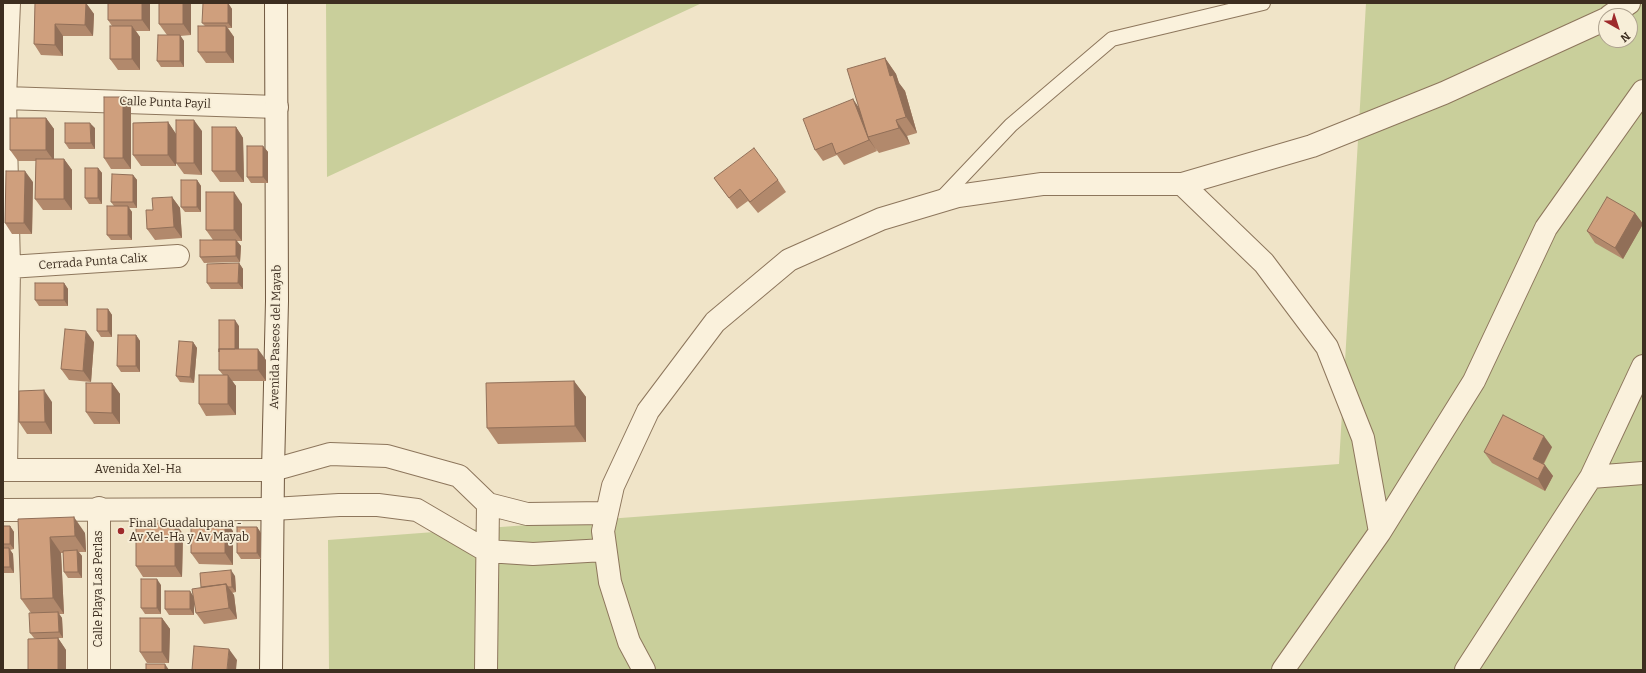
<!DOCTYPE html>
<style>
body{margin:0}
#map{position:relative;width:1646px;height:673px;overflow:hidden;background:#f0e4c8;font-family:Bitter,serif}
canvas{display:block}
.frame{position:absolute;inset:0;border:4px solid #3d2e20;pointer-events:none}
.north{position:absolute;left:1598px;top:8px;width:40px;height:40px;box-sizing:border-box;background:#f7eed8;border:1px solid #ada18e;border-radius:50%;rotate:141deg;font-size:11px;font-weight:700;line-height:16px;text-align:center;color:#3d2e20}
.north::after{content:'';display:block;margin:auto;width:14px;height:18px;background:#9e2a2b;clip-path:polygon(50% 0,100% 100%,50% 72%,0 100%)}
</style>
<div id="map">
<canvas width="1646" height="673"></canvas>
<div class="frame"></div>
<div class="north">N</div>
</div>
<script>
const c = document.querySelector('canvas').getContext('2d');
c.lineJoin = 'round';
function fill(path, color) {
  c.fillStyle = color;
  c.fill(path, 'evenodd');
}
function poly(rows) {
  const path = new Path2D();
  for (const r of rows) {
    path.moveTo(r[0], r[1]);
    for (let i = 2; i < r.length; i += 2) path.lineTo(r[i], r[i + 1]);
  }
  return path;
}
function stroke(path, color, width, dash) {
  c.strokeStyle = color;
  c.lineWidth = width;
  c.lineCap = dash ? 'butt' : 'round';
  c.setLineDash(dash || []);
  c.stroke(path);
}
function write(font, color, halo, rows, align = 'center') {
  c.font = font + ' Bitter,serif';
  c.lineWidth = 3.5;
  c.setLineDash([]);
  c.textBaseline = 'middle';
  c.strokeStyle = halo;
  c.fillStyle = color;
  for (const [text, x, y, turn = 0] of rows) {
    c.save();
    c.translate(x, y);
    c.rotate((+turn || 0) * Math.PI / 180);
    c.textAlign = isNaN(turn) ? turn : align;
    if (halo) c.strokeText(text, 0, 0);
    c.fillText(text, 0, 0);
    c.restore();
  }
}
const green = poly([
 [326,3,702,3,327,177],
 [1366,3,1643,3,1643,670,329,670,328,540,1339,464],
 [1606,16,1630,16,1630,40,1606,40]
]);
const service = poly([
 [940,200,1011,125,1112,39,1263,3]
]);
const minor = poly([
 [1610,16,1629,3],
 [5,98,277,107],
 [1182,184,1264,263,1327,347,1363,438,1380,532],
 [9,267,178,256],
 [6,470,9,267,5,98,9,3],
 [273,470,330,454,387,456,459,476,488,504,527,514,607,513],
 [1591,477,1643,473],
 [273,509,339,505,378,505,417,510,487,551,533,554,605,550],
 [99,670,99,508],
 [486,670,488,504],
 [644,670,629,642,610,582,603,531,613,486,648,411,715,322,789,260,881,219,958,196,1042,184,1182,184,1312,146,1444,93,1606,19],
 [1283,670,1380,532,1474,381,1546,228,1643,91],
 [1466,670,1591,477,1643,366]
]);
const tertiary = poly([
 [3,470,273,470],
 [3,510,273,509]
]);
const secondary = poly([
 [271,670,273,470,277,301,276,3]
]);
const wall = poly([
 [35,3,86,3,94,14,93,36,63,36,63,56,41,55,34,44],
 [108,3,150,3,150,31,136,31,140,37,140,70,118,70,110,59,112,26,108,20],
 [228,3,232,9,232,28,228,28,234,37,234,63,206,63,198,52,205,26,202,23],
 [191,4,191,35,180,36,184,41,184,67,161,67,157,61,167,35,159,24],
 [885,58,896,74,899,83,905,91,917,133,907,136,910,144,879,153,875,148,877,151,844,165,837,155,823,161,815,150,853,99,859,108],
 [123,97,131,108,131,169,111,169,104,158],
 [46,118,54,129,54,159,64,159,72,170,72,210,43,210,35,199,36,161,18,161,10,150],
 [168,122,176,134,176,166,141,166,133,155],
 [236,127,243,138,244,182,220,182,212,171],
 [95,128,95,149,69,149,65,143],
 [202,131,202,175,184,174,176,163],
 [263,146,268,152,268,183,251,183,247,177],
 [98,168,102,173,102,204,89,204,85,198],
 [133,175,137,180,137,208,129,208,132,212,132,240,111,240,107,235,114,206,111,202],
 [714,178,778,180,786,192,758,213,748,201,737,209],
 [197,180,201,186,201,212,185,212,181,207],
 [33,182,32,234,12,234,5,223],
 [172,197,180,208,182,238,155,240,147,229,153,210],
 [242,204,242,241,237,241,241,246,240,262,204,263,200,257,213,240,206,230],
 [1635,213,1643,224,1623,259,1595,243,1587,231],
 [239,263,243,269,243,289,211,289,207,283],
 [64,283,68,289,68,306,39,306,35,300],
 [108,309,112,315,112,337,101,337,97,331],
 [239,326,239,349,266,360,266,381,232,381,236,386,236,415,206,416,199,404,223,375,219,370],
 [136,335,140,341,140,372,121,372,117,366],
 [94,342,91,382,69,380,61,369],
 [193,342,197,348,194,383,180,382,176,376],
 [574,381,586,397,586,442,498,444,487,428],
 [112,383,120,394,120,424,94,424,86,412],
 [52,402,52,434,27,434,19,422],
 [1552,447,1544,464,1553,476,1545,491,1492,463,1484,452],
 [18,519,85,533,86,552,79,552,82,556,82,578,68,578,64,572,63,553,61,553,64,614,59,614,62,618,63,638,52,638,58,638,66,650,34,638,30,633,31,613,21,599],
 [175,523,183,534,182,577,143,577,136,566],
 [3,526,10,526,14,532,14,549,10,550,13,554,14,573,3,573],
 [257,527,261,533,261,559,241,559,237,553],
 [233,531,233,565,199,564,191,553],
 [235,576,236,592,232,593,234,595,237,619,204,624,196,613,194,602,194,615,169,615,165,609,193,596,201,587],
 [161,585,161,614,145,614,141,608],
 [162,618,170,629,169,663,147,663,140,652]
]);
const shadedWall = poly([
 [86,3,94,14,93,36,85,25],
 [142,3,150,3,150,31,142,20],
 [183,3,190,3,191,4,191,35,183,24],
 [228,3,232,9,232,28,228,23],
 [55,24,63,36,63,56,55,45],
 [132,26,140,37,140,70,132,59],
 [226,26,234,37,234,63,226,52],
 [180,35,184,41,184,67,180,61],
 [885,58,896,74,899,83,905,91,917,133,906,117,890,76],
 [123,97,131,108,131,169,123,158],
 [853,99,861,111,868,137,875,148,877,151,869,140],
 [46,118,54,129,54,161,46,150],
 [194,120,202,131,202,175,194,163],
 [896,120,907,136,910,144,899,128],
 [168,122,176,134,176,166,168,155],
 [90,123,95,128,95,149,91,143],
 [236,127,243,138,244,182,236,171],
 [263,146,268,152,268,183,263,177],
 [64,159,72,170,72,210,64,199],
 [98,168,102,173,102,204,98,198],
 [25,171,33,182,32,234,24,223],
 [133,175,137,180,137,208,133,202],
 [197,180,201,186,201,212,197,207],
 [234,192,242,204,242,241,234,230],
 [172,197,180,208,182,238,174,227],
 [128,206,132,212,132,240,128,235],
 [1635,213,1643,224,1623,259,1615,248],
 [236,240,241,246,240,262,236,256],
 [239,263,243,269,243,289,238,283],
 [64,283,68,289,68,306,64,300],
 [108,309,112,315,112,337,108,331],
 [235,320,239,326,239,357,235,352],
 [86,331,94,342,91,382,83,371],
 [136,335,140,341,140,372,136,366],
 [193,342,197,348,194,383,190,377],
 [258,349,266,360,266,381,258,370],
 [228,375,236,386,236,415,228,404],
 [574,381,586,397,586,442,575,426],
 [112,383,120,394,120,424,112,413],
 [44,390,52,402,52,434,45,422],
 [1544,436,1552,447,1540,470,1533,459],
 [1545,465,1553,476,1545,491,1538,479],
 [74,517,85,533,86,552,75,536],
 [225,520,233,531,233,565,225,553],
 [175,523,183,534,182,577,175,566],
 [10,526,14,532,14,549,10,544],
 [257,527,261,533,261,559,257,553],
 [50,537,61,553,64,614,53,598],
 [9,548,13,554,14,573,10,567],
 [77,550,82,556,82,578,78,572],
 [231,570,235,576,236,592,232,587],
 [157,579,161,585,161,614,157,608],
 [226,584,234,595,237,619,229,608],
 [190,591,194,597,194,615,190,609],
 [58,612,62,618,63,638,59,632],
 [162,618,170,629,169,663,162,652],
 [58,638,66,650,66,670,58,670],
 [229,649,237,660,236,670,227,670],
 [165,664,169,670,165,670]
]);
const building = poly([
 [35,3,86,3,85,25,55,24,55,45,34,44,35,3],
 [108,3,142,3,142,20,108,20,108,3],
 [159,3,183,3,183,24,159,24,159,3],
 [203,3,228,3,228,23,202,23,203,3],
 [110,26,132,26,132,59,110,59,110,26],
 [198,26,226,26,226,52,198,52,198,26],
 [158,35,180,35,180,61,157,61,158,35],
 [885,58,890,76,893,75,906,117,896,120,899,128,868,137,847,69,885,58],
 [104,97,123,97,123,158,104,158,104,97],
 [853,99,869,140,836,154,832,143,815,150,803,119,853,99],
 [10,118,46,118,46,150,10,150,10,118],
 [176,120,194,120,194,163,176,163,176,120],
 [168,122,168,155,133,155,133,123,168,122],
 [65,123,90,123,91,143,65,143,65,123],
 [212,127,236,127,236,171,212,171,212,127],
 [247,146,263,146,263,177,247,177,247,146],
 [754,148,778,180,750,202,740,189,729,198,714,178,754,148],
 [36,159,64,159,64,199,35,199,36,159],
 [85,168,98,168,98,198,85,198,85,168],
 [6,171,25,171,24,223,5,223,6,171],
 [112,174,133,175,133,202,111,202,112,174],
 [181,180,197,180,197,207,181,207,181,180],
 [206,192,234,192,234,230,206,230,206,192],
 [172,197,174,227,147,229,146,210,153,210,152,198,172,197],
 [1607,197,1635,213,1615,248,1587,231,1607,197],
 [107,206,128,206,128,235,107,235,107,206],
 [200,240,236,240,236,256,200,257,200,240],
 [239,263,238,283,207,283,207,264,239,263],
 [35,283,64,283,64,300,35,300,35,283],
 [97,309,108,309,108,331,97,331,97,309],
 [219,320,235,320,235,349,219,349,219,352,219,320],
 [65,329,86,331,83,371,61,369,65,329],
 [118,335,136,335,136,366,117,366,118,335],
 [179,341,193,342,190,377,176,376,179,341],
 [219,349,258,349,258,370,219,370,219,349],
 [199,375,228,375,228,404,199,404,199,375],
 [574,381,575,426,487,428,486,383,574,381],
 [86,383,112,383,112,413,86,412,86,383],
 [44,390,45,422,19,422,19,391,44,390],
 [1503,415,1544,436,1533,459,1545,465,1538,479,1484,452,1503,415],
 [74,517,75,536,50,537,53,598,21,599,18,519,74,517],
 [191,520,225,520,225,553,191,553,191,520],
 [136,523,175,523,175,566,136,566,136,523],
 [3,526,10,526,10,544,3,544,3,526],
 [237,527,257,527,257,553,237,553,237,527],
 [3,548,9,548,10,567,3,567,3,548],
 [77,550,78,572,64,572,63,551,77,550],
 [231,570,232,587,228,587,226,584,201,587,200,573,231,570],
 [141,579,157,579,157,608,141,608,141,579],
 [226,584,229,608,196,613,192,589,226,584],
 [165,591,190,591,190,609,165,609,165,591],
 [58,612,59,632,30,633,29,613,58,612],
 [140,618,162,618,162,652,140,652,140,618],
 [58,638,58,670,28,670,28,639,58,638],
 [194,646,229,649,227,670,192,670,194,646],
 [146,664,165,664,165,670,146,670,146,664]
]);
const markers = [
 [121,531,4,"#9e2a2b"]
];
const streetNames = [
 ["Calle Punta Payil",165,103,2],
 ["Cerrada Punta Calix",93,262,-4],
 ["Avenida Paseos del Mayab",276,337,-89],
 ["Avenida Xel-Ha",138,470],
 ["Calle Playa Las Perlas",99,589,-90]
];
const poiNames = [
 ["Final Guadalupana -",129,524],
 ["Av Xel-Ha y Av Mayab",129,538]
];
fill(green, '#c9cf9b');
stroke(service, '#8d765c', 16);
stroke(minor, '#8d765c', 24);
stroke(tertiary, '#8d765c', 24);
stroke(secondary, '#6f573f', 24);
stroke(service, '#faf1dc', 14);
stroke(minor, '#faf1dc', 22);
stroke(tertiary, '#faf1dc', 22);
stroke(secondary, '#faf1dc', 22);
fill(wall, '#b2896c');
fill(shadedWall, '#916f58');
fill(building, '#cf9f7d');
stroke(building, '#916f58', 1);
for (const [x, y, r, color] of markers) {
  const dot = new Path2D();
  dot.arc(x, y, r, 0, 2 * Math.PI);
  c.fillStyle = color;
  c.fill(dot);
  stroke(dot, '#f7eed8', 1.5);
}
write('12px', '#3d2e20', '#f7eed8', streetNames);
write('12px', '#3d2e20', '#f7eed8', poiNames, 'left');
</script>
